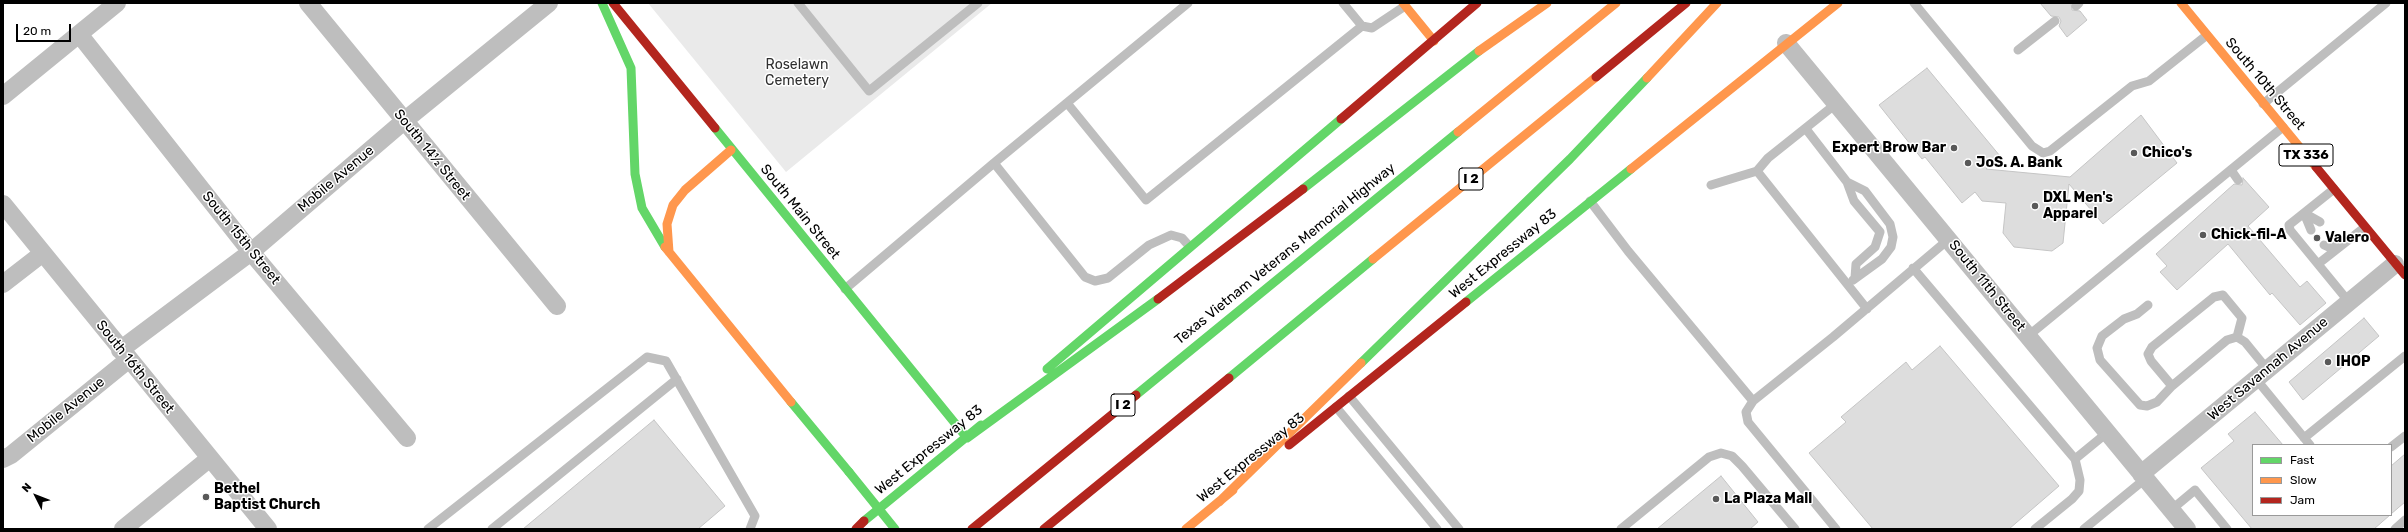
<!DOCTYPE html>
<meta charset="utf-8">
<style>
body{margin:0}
#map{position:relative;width:2408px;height:532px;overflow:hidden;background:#fff;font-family:Rubik,sans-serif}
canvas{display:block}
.frame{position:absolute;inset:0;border:4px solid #000;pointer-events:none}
.legend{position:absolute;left:2252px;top:444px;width:140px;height:72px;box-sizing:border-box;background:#fff;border:1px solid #999;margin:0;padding:5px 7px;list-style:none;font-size:12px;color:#000}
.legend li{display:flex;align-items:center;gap:8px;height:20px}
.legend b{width:20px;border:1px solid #999}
.north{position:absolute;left:16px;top:476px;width:40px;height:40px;-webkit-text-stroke:3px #fff;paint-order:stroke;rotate:312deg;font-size:11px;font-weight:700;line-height:16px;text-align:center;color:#000}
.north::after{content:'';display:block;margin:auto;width:14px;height:18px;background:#000;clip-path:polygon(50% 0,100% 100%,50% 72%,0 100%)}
.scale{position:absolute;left:16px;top:24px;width:55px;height:18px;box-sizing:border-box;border:2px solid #000;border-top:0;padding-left:5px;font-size:12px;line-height:14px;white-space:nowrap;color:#000;-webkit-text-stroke:3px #fff;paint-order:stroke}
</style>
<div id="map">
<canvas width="2408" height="532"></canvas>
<div class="frame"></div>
<ul class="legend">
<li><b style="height:5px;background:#63d668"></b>Fast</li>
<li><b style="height:5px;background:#ff974d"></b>Slow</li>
<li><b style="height:5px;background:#b3261e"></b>Jam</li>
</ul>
<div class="north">N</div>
<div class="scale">20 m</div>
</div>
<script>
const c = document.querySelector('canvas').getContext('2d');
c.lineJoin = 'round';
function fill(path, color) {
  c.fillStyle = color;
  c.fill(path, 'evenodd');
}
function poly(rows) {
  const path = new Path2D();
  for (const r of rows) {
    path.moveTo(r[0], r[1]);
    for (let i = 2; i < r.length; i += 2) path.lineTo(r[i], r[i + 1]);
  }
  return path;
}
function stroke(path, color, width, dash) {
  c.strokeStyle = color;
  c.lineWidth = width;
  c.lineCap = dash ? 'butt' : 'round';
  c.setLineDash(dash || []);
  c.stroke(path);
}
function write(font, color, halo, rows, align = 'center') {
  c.font = font + ' Rubik,sans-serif';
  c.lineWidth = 3;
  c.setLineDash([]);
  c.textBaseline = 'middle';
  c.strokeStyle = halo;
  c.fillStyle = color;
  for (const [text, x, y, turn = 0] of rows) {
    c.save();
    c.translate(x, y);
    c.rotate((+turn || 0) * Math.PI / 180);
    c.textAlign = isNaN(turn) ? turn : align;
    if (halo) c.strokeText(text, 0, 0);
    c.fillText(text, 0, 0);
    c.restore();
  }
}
const green = poly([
 [648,3,992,3,786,172]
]);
const building = poly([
 [2040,3,2071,3,2072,10,2080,11,2087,20,2067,37,2059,26,2061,21,2059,17,2051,16,2040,3],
 [1927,68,2000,156,1986,169,2070,177,2141,115,2177,163,2103,224,2069,184,2063,243,2052,251,2014,247,2003,233,2006,203,1982,201,1975,192,1962,203,1925,157,1922,159,1879,105,1927,68],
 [2243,178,2269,207,2248,226,2300,287,2307,281,2326,303,2300,325,2272,293,2270,295,2228,244,2177,290,2160,272,2167,266,2156,254,2234,184,2242,185,2243,178],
 [2364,318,2379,336,2303,400,2289,382,2364,318],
 [1940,346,2059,486,2009,529,1873,529,1809,453,1846,422,1841,417,1906,362,1912,370,1940,346],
 [2255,412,2283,445,2253,445,2253,515,2390,515,2374,529,2252,529,2201,468,2234,441,2228,434,2255,412],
 [654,420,725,506,698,529,523,529,654,420],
 [2405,454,2405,502,2391,514,2391,466,2405,454],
 [1721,476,1758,522,1750,529,1657,529,1721,476]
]);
const lane = poly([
 [798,3,869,91,978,3],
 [1914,3,2032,146,2043,153,2050,151,2132,86,2149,81,2207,35],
 [2076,6,2079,3],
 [1362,26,1372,28,1405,6],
 [2018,50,2055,21],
 [1067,103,1146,200,1362,26,1343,3],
 [2263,104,2386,3],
 [1806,129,1847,182,1854,201,1880,232,1875,247,1856,264,1855,278],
 [994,163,1188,3],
 [2231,170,2238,180],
 [1757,171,1867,309],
 [1847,182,1865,191,1890,224,1893,237,1891,247,1882,259,1853,280],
 [1711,185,1757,171,1768,158,1837,103],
 [2334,189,2289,225,2290,230,2349,302],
 [1590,201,1628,251,1753,401,1746,412,1748,422,1836,529],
 [2311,230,2304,213,2320,222],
 [2324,245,2335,250,2333,238],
 [2318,264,2365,227],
 [1913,268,2075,459,2080,480,2079,491,2072,499,2035,529],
 [845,289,994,163,1085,277,1095,281,1108,278,1149,245,1171,235,1182,238,1190,247],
 [2148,305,2137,314,2124,319,2102,336,2097,348,2100,360,2140,405,2147,406,2157,402,2172,386,2227,340,2237,337,2245,342,2267,369],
 [2028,336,2283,127],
 [2256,379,2310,445],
 [2172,386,2151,361,2148,354,2152,347,2214,297,2223,295,2242,318,2237,337],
 [1349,396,1459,529],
 [1753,401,1833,337,1949,239],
 [1336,407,1437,529],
 [2304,438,2405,356],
 [2391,447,2405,436],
 [2075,459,2108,432],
 [2171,510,2195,490,2227,529],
 [428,529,647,357,666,361,755,516,750,529],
 [492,529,677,379],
 [1621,529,1709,457,1721,453,1732,456,1742,466,1795,529],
 [2084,529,2145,479],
 [2395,529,2405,520]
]);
const street = poly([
 [308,3,557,306],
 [79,34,251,252,407,438],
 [1786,43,2187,529],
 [3,96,117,3],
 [3,204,268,529],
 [3,284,43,253],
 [120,350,251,252,404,121,549,3],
 [3,459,11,455,128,360],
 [2141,474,2395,264],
 [123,529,210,458]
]);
const fast = poly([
 [602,3,631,68,635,174,642,208,665,247],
 [715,128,967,438],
 [1303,189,1479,51],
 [1466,302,1631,169],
 [1361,363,1570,159,1647,78],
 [1047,369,1341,119],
 [1229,378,1373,259],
 [1136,395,1458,132],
 [791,402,849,472],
 [967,438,1158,299],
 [864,521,981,425]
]);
const slow = poly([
 [1403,3,1434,41],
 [2181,3,2316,167],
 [1479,51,1547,3],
 [1647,78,1717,3],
 [1458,132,1616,3],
 [1631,169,1838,3],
 [665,247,791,402],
 [669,252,667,224,673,205,685,190,731,150],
 [1373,259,1596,77],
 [1219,502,1361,363],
 [1186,529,1233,490]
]);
const jam = poly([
 [613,3,715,128],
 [1596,77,1686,3],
 [1341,119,1477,3],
 [2316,167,2405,275],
 [1158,299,1303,189],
 [1289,445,1466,302],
 [856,529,864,521],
 [972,529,1136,395],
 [1044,529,1229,378]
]);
const fastBridge = poly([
 [849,472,895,529]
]);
const markers = [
 [1954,148,4,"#595959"],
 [2134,153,4,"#595959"],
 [1968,163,4,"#595959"],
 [2035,206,4,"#595959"],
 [2203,235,4,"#595959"],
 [2317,238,4,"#595959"],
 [2328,362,4,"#595959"],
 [206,497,4,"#595959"],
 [1716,499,4,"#595959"]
];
const shields = [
 [2306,155,54],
 [1471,179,24],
 [1123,405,24]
];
const shieldNames = [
 ["TX 336",2306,155],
 ["I 2",1471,179],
 ["I 2",1123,405]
];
const parkNames = [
 ["Roselawn",797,65],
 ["Cemetery",797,81]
];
const streetNames = [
 ["South 10th Street",2265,84,50],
 ["South 14½ Street",432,155,51],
 ["Mobile Avenue",336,179,-40],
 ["South Main Street",800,212,51],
 ["South 15th Street",241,238,51],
 ["Texas Vietnam Veterans Memorial Highway",1285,254,-39],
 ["West Expressway 83",1503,254,-39],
 ["South 11th Street",1987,286,51],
 ["South 16th Street",135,367,51],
 ["West Savannah Avenue",2268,369,-40],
 ["Mobile Avenue",66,410,-39],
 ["West Expressway 83",929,450,-39],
 ["West Expressway 83",1251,458,-39]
];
const poiNames = [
 ["Expert Brow Bar",1946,148,"right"],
 ["Chico's",2142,153],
 ["JoS. A. Bank",1976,163],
 ["DXL Men's",2043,198],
 ["Apparel",2043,214],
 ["Chick-fil-A",2211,235],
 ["Valero",2325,238],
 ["IHOP",2336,362],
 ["Bethel",214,489],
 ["Baptist Church",214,505],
 ["La Plaza Mall",1724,499]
];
fill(green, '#eaeaea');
fill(building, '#ddd');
stroke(building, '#c5c5c5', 1);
stroke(lane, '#bebebe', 9);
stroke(street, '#bebebe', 18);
stroke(fast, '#63d668', 9);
stroke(slow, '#ff974d', 9);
stroke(jam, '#b3261e', 9);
stroke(fastBridge, '#63d668', 9);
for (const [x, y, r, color] of markers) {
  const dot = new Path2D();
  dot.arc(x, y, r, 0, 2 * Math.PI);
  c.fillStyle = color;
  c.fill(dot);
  stroke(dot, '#fff', 1.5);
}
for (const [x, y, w] of shields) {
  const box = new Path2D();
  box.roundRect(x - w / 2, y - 11, w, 22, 3);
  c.fillStyle = '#fff';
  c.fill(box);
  stroke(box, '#000', 1);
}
write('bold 13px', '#000', null, shieldNames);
write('14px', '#303030', '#fff', parkNames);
write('14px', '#000', '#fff', streetNames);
write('bold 14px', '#000', '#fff', poiNames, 'left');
</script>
